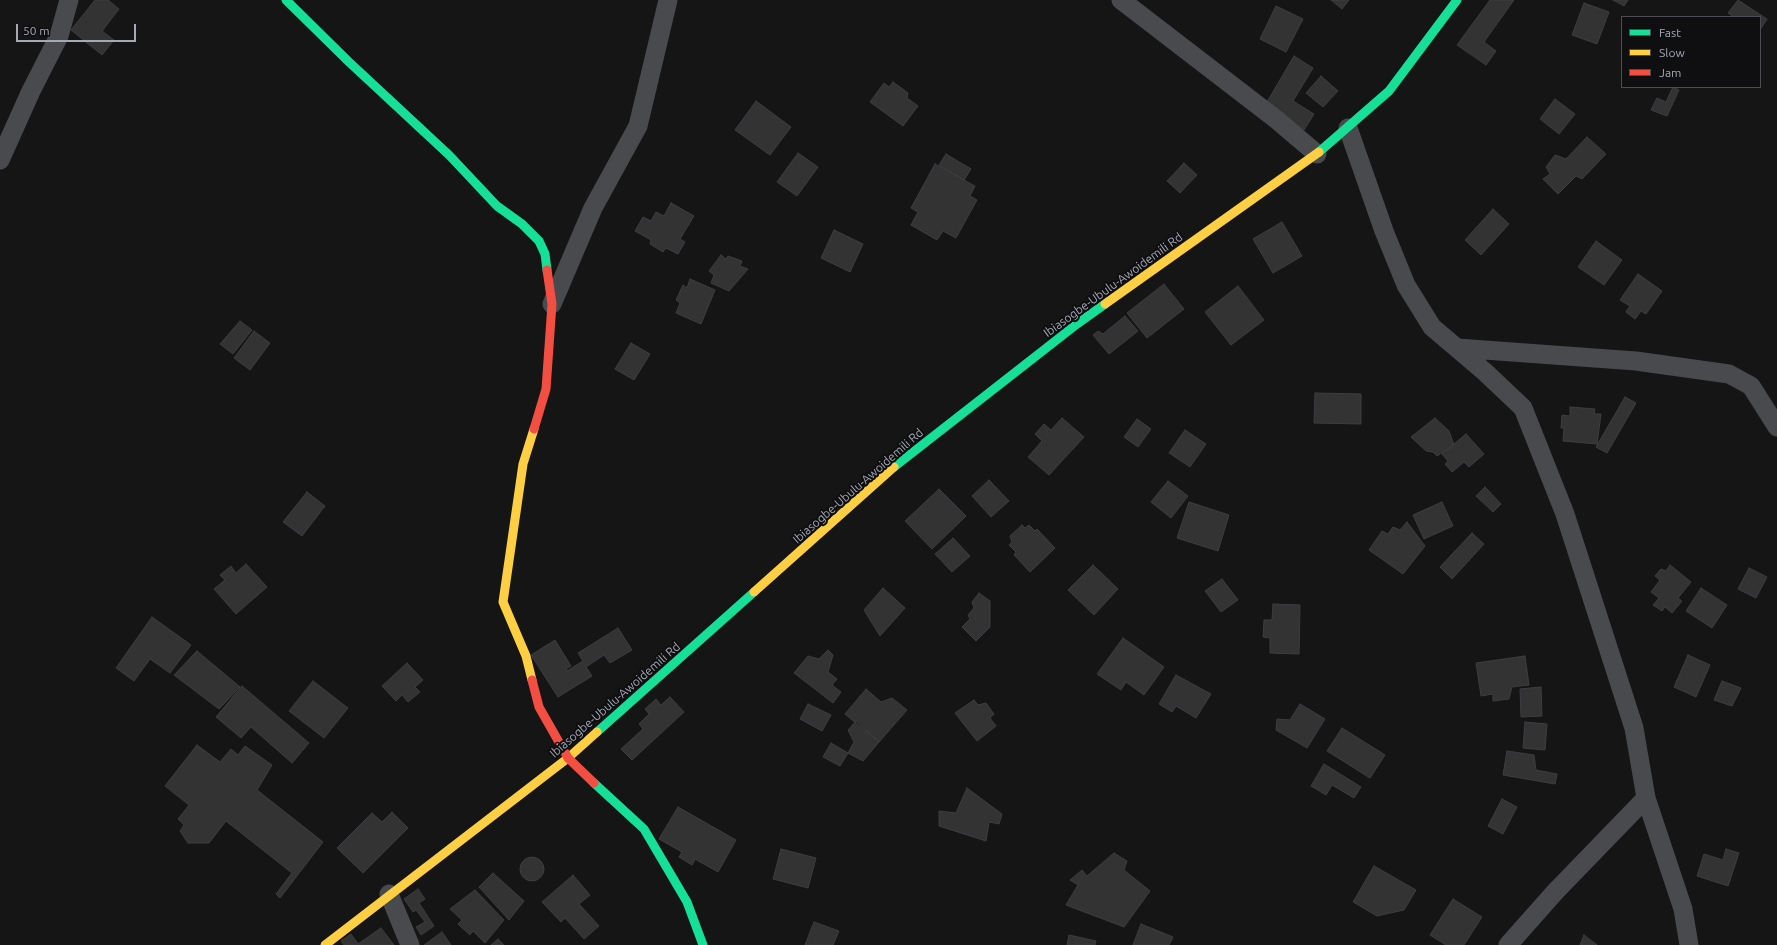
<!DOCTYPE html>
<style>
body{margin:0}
#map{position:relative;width:1777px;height:945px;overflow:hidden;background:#151515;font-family:Ubuntu,sans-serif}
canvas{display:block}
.legend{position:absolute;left:1621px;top:16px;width:140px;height:72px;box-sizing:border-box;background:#0f0f11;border:1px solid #4b4d53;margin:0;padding:5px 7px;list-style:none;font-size:12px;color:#a4a9b7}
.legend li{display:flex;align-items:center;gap:8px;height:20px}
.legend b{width:20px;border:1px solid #4b4d53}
.scale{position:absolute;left:16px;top:24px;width:120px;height:18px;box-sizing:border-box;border:2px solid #a4a9b7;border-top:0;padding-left:5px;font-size:12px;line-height:14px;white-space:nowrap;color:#a4a9b7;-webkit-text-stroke:3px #0f0f11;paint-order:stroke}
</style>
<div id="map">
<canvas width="1777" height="945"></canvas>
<ul class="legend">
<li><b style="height:5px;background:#16e098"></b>Fast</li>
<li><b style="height:5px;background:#ffcf43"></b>Slow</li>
<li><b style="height:5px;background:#f24e42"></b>Jam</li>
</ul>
<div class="scale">50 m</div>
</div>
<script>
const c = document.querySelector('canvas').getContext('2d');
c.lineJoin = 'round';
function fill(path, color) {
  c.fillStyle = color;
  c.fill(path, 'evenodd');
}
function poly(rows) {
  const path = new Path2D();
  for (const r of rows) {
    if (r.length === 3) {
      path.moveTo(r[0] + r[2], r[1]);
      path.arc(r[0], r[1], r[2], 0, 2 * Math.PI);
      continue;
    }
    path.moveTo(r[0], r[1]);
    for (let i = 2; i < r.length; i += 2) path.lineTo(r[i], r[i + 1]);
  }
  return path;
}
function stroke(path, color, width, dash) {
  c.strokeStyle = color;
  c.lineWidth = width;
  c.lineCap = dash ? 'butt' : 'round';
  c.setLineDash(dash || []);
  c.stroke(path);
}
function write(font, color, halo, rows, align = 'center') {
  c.font = font + ' Ubuntu,sans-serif';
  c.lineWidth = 4;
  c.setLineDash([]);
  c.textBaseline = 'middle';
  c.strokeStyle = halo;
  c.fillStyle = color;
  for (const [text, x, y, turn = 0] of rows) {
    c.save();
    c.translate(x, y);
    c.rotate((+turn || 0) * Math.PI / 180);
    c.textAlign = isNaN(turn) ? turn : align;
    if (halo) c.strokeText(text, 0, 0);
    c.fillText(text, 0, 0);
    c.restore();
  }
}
const building = poly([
 [95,0,108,0,119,9,102,31,114,40,102,55,71,30,95,0],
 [1331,0,1349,0,1342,9,1331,0],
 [1490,0,1514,0,1484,42,1496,51,1486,65,1457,45,1490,0],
 [1613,0,1628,0,1624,6,1613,0],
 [1738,0,1767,19,1760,30,1760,17,1734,17,1728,13,1738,0],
 [1584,3,1609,12,1597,44,1572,35,1584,3],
 [1276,6,1303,19,1286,52,1260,39,1276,6],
 [1294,56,1313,68,1293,101,1314,114,1304,130,1267,102,1294,56],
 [1321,76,1338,91,1323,107,1306,93,1321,76],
 [893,82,908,93,907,98,918,106,903,126,870,102,884,83,889,87,893,82],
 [1673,87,1679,90,1667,116,1651,110,1657,98,1666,102,1673,87],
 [1555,99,1575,114,1559,134,1540,119,1555,99],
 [756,101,791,127,770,155,735,130,756,101],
 [1587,137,1606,154,1582,179,1576,176,1558,194,1543,179,1550,174,1546,167,1555,155,1566,159,1587,137],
 [798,153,818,167,797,196,777,182,798,153],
 [946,154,971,169,964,180,939,165,946,154],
 [1184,163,1197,175,1180,193,1167,181,1184,163],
 [935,164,975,186,970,196,977,200,956,238,943,231,937,240,911,225,918,212,911,208,935,164],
 [671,203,694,216,680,239,685,242,678,254,666,248,663,252,650,244,651,240,635,231,643,217,651,221,656,212,664,216,671,203],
 [1493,209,1509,224,1481,255,1465,240,1493,209],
 [1282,222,1302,256,1273,273,1253,239,1282,222],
 [834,230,863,244,850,272,821,258,834,230],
 [1596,241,1622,260,1604,285,1578,267,1596,241],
 [721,255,726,259,728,256,742,261,740,266,748,269,729,291,711,283,714,275,709,271,721,255],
 [1638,274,1662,291,1646,314,1641,311,1635,319,1626,312,1630,306,1620,300,1638,274],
 [690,279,715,290,701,324,676,313,680,303,676,300,683,285,687,288,690,279],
 [1164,284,1184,309,1147,338,1127,313,1164,284],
 [1238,286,1264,320,1231,345,1205,312,1238,286],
 [1125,316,1138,331,1109,354,1093,335,1098,331,1103,334,1125,316],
 [240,321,252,330,233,354,220,344,240,321],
 [254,331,270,343,250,370,234,358,254,331],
 [631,343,650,354,634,380,615,369,631,343],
 [1315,393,1361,394,1361,424,1314,423,1315,393],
 [1625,397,1636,403,1607,453,1596,447,1625,397],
 [1570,407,1595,409,1594,414,1601,414,1597,444,1563,441,1564,428,1561,428,1562,415,1570,416,1570,407],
 [1062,418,1084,437,1049,475,1028,457,1042,441,1035,434,1044,424,1051,430,1062,418],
 [1435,418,1449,431,1454,445,1437,456,1433,452,1426,451,1411,437,1435,418],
 [1137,419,1151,429,1138,447,1124,437,1137,419],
 [1185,430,1206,444,1190,467,1169,453,1185,430],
 [1466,434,1484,454,1469,467,1464,462,1452,472,1445,464,1448,461,1442,454,1466,434],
 [989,480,1009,501,991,517,972,496,989,480],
 [1168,481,1188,496,1171,518,1151,502,1168,481],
 [1485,487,1501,504,1493,512,1476,496,1485,487],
 [939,489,966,516,932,549,905,521,939,489],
 [307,492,325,506,302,536,283,522,307,492],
 [1189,502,1229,515,1218,551,1177,538,1189,502],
 [1442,502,1453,526,1424,539,1413,515,1442,502],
 [1407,522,1425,546,1403,574,1369,550,1382,531,1388,534,1393,527,1400,530,1407,522],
 [1022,525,1025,528,1029,525,1035,531,1037,529,1055,548,1030,572,1014,555,1016,552,1009,545,1012,542,1010,536,1022,525],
 [1472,533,1484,544,1452,579,1440,567,1472,533],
 [953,538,970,556,952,572,935,554,953,538],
 [246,564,267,587,236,614,214,589,225,580,220,575,231,566,236,573,246,564],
 [1093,565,1118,589,1094,615,1068,590,1093,565],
 [1670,565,1691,582,1678,598,1682,601,1672,613,1665,607,1662,611,1653,605,1659,598,1651,592,1660,580,1655,576,1661,569,1666,571,1670,565],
 [1749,568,1767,577,1756,598,1738,589,1749,568],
 [1222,579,1238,600,1221,612,1205,591,1222,579],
 [883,588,905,608,880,636,864,610,883,588],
 [1701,588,1727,605,1712,628,1686,611,1701,588],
 [979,593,990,601,990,627,976,641,962,627,970,619,968,615,974,608,972,602,979,593],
 [1273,604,1300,605,1299,654,1270,653,1270,638,1263,637,1264,620,1272,620,1273,604],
 [152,617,191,645,170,673,150,659,134,681,116,668,152,617],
 [618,628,632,650,610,663,604,655,586,667,592,676,558,697,531,655,555,640,571,666,566,669,567,671,583,661,578,653,618,628],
 [1123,638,1164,667,1144,695,1126,682,1121,690,1097,674,1123,638],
 [828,650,833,655,828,672,837,679,832,685,841,692,833,703,794,673,808,656,819,659,828,650],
 [197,651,240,687,219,709,174,675,197,651],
 [1688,655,1710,665,1696,697,1674,687,1688,655],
 [1525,656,1529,685,1512,687,1509,699,1493,701,1493,694,1481,696,1476,663,1525,656],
 [407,663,423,680,415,687,420,692,408,702,402,695,396,701,382,686,407,663],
 [1176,675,1211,694,1196,718,1176,706,1172,712,1159,704,1176,675],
 [313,681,348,708,324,738,289,711,313,681],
 [1722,681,1741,688,1732,706,1714,700,1722,681],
 [242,686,309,743,292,763,251,727,241,738,216,717,242,686],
 [1541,687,1542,716,1521,717,1520,689,1541,687],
 [866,689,881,702,892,698,907,710,879,742,845,714,866,689],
 [670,697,684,712,632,760,621,749,643,729,639,724,649,714,645,709,656,699,661,705,670,697],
 [974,700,978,705,986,703,994,714,990,718,996,726,977,741,955,713,974,700],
 [808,704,831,715,822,731,800,719,808,704],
 [1300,704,1325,719,1307,748,1276,730,1277,719,1290,720,1300,704],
 [856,721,879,742,863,761,848,753,854,742,848,730,856,721],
 [1525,722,1547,724,1545,750,1523,748,1525,722],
 [1342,728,1385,755,1370,778,1327,751,1342,728],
 [831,743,848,753,840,766,823,757,831,743],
 [197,745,220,762,231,749,238,755,245,746,272,765,257,790,323,842,280,898,276,894,292,873,226,821,209,843,188,843,180,831,184,825,178,819,189,805,165,786,197,745],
 [1507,751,1534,755,1536,770,1557,774,1555,784,1503,775,1507,751],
 [1324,764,1361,787,1354,798,1332,785,1326,795,1311,786,1324,764],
 [967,788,1002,814,999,824,989,822,986,841,939,826,939,811,956,813,967,788],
 [1502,799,1517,807,1503,834,1488,826,1502,799],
 [678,807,736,840,718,872,695,859,692,865,679,857,682,852,659,839,678,807],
 [392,812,408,828,363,873,337,848,372,813,382,822,392,812],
 [781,849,816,858,808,888,773,879,781,849],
 [1726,849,1739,853,1728,886,1697,876,1704,854,1723,860,1726,849],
 [1114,853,1127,861,1124,870,1150,891,1124,927,1066,905,1078,885,1070,880,1082,870,1087,876,1114,853],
 [532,869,12],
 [1374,866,1416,890,1404,910,1377,916,1353,902,1374,866],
 [493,873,524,901,509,920,479,887,493,873],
 [573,875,590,895,579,904,599,926,584,939,565,918,561,922,542,902,573,875],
 [418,889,425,899,419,903,434,926,421,935,416,927,425,922,416,910,413,912,404,899,418,889],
 [475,890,504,920,485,943,473,931,470,935,458,924,462,920,450,909,475,890],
 [1453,899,1482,917,1464,945,1446,945,1430,935,1453,899],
 [814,922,839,931,833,945,805,945,814,922],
 [1141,924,1173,937,1169,945,1133,945,1141,924],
 [381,928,394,945,344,945,341,941,351,934,358,944,381,928],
 [442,932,451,945,424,945,442,932],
 [1069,935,1096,941,1095,945,1067,945,1069,935],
 [1584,935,1597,945,1580,945,1584,935],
 [498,939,504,945,491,945,498,939]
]);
const street = poly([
 [1121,0,1277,120,1317,154],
 [1348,128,1384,231,1406,285,1432,327,1485,372,1523,408,1565,514,1634,728,1646,798,1683,909,1689,945],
 [0,160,31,91,59,36,69,0],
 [552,304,593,208,638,126,668,0],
 [1457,348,1636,361,1729,374,1751,386,1777,427],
 [389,894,410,945],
 [1508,945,1555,892,1646,798]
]);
const fast = poly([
 [286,0,349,62,449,155,497,206,522,224,539,241,545,254,547,270],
 [1319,152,1389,91,1457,0],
 [894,467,1077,324,1105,304],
 [597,732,754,592],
 [594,783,644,829,687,902,703,945]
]);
const slow = poly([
 [1105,304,1319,152],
 [754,592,894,467],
 [532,680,526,656,503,602,523,464,534,429],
 [325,945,568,758,597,732]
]);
const jam = poly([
 [534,429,546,389,552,304,547,270],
 [532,680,539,707,568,758,594,783]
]);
const streetNames = [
 ["Ibiasogbe-Ubulu-Awoidemili Rd",1113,285,-36],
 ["Ibiasogbe-Ubulu-Awoidemili Rd",858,486,-41],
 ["Ibiasogbe-Ubulu-Awoidemili Rd",615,700,-41]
];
fill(building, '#333334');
stroke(building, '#3d3e41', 1);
stroke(street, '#484a4e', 19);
stroke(fast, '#16e098', 9);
stroke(slow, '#ffcf43', 9);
stroke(jam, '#f24e42', 9);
write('12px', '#a4a9b7', '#0f0f11', streetNames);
</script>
